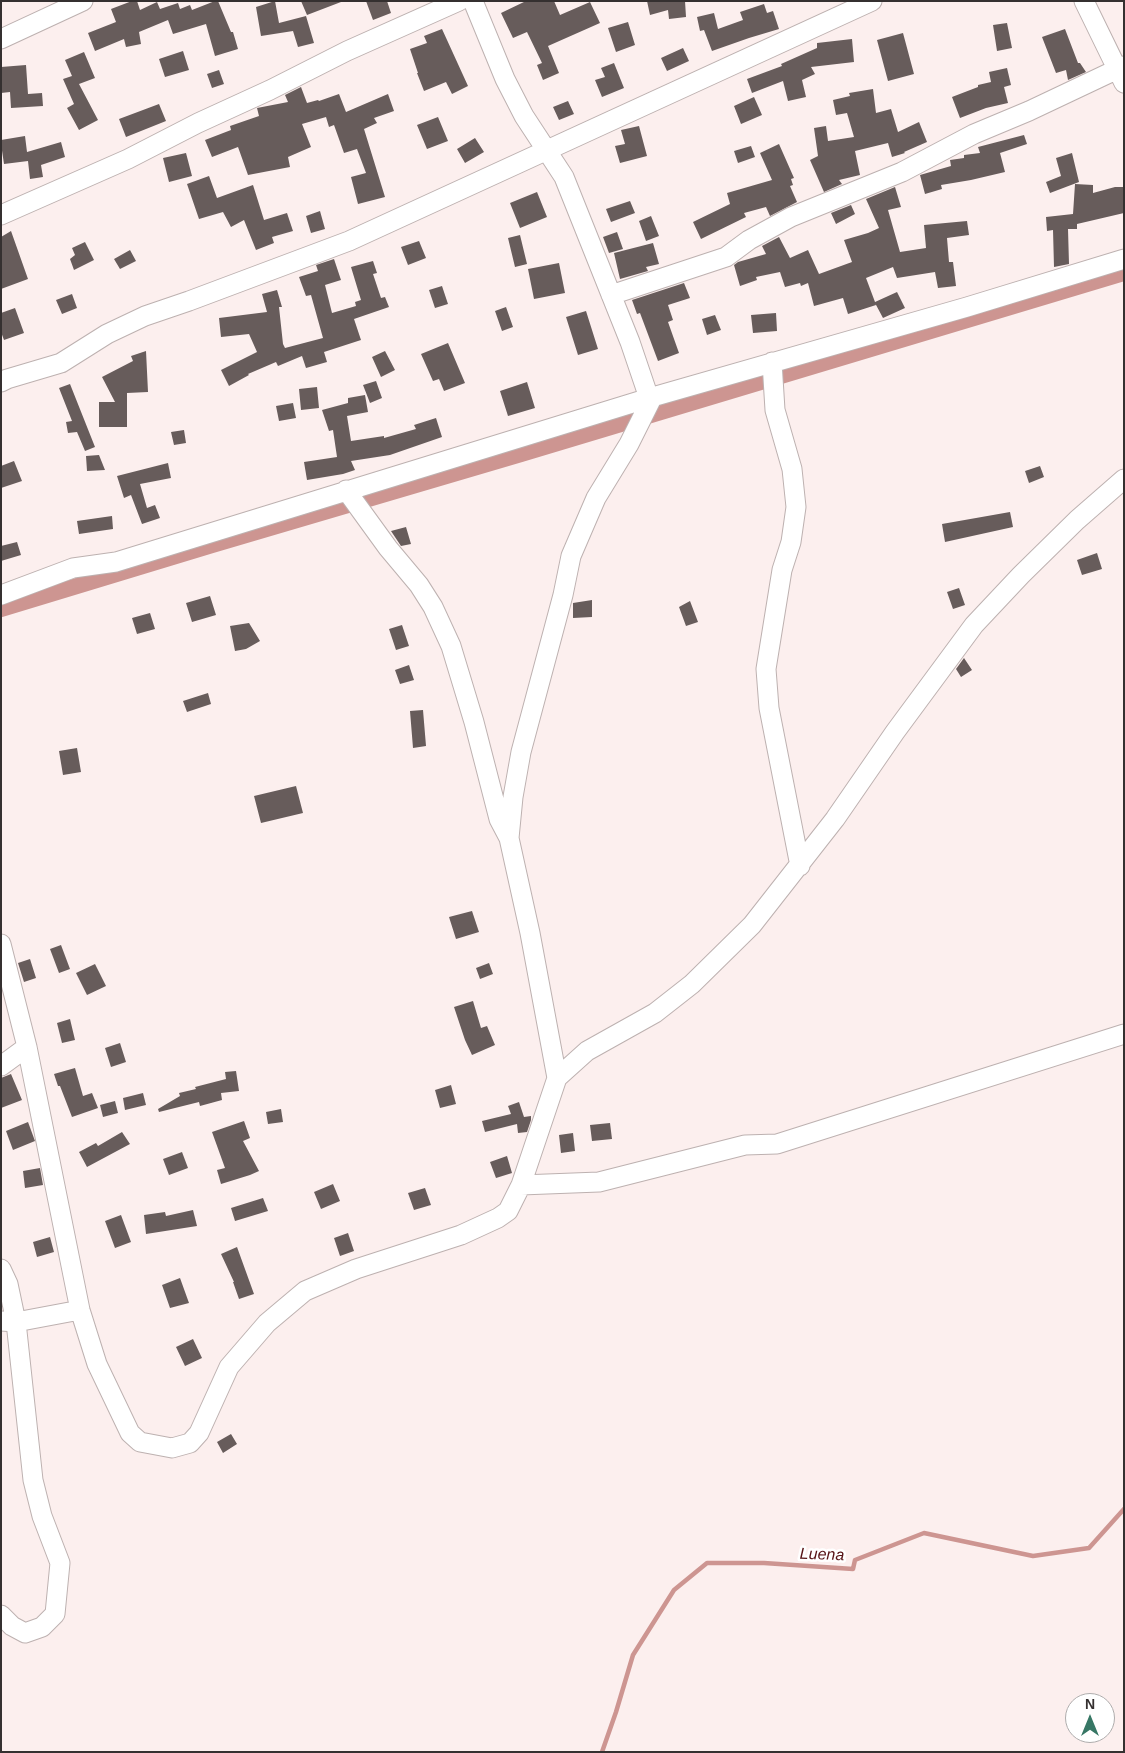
<!DOCTYPE html>
<style>
body{margin:0}
#map{position:relative;width:1125px;height:1753px;overflow:hidden;background:#fcefee;font-family:Arial,sans-serif}
canvas{display:block}
.frame{position:absolute;inset:0;border:2px solid #353030;pointer-events:none}
.north{position:absolute;left:1065px;top:1693px;width:50px;height:50px;box-sizing:border-box;background:#fff;border:1px solid #aeacac;border-radius:50%;rotate:0deg;font-size:14px;font-weight:700;line-height:20px;text-align:center;color:#353030}
.north::after{content:'';display:block;margin:auto;width:18px;height:22px;background:#377765;clip-path:polygon(50% 0,100% 100%,50% 72%,0 100%)}
</style>
<div id="map">
<canvas width="1125" height="1753"></canvas>
<div class="frame"></div>
<div class="north">N</div>
</div>
<script>
const c = document.querySelector('canvas').getContext('2d');
c.lineJoin = 'round';
function poly(rows) {
  const path = new Path2D();
  for (const r of rows) {
    path.moveTo(r[0], r[1]);
    for (let i = 2; i < r.length; i += 2) path.lineTo(r[i], r[i + 1]);
  }
  return path;
}
function stroke(path, color, width, dash) {
  c.strokeStyle = color;
  c.lineWidth = width;
  c.lineCap = dash ? 'butt' : 'round';
  c.setLineDash(dash || []);
  c.stroke(path);
}
function fill(path, color) {
  c.fillStyle = color;
  c.fill(path, 'evenodd');
}
function write(font, color, halo, rows, align = 'center') {
  c.font = font + ' Arial,sans-serif';
  c.lineWidth = 5;
  c.setLineDash([]);
  c.textBaseline = 'middle';
  c.strokeStyle = halo;
  c.fillStyle = color;
  for (const [text, x, y, turn = 0] of rows) {
    c.save();
    c.translate(x, y);
    c.rotate((+turn || 0) * Math.PI / 180);
    c.textAlign = isNaN(turn) ? turn : align;
    if (halo) c.strokeText(text, 0, 0);
    c.fillText(text, 0, 0);
    c.restore();
  }
}
const stream = poly([
 [602,1752,616,1712,633,1655,674,1590,707,1563,764,1563,853,1569,855,1560,924,1533,1033,1556,1089,1548,1124,1509]
]);
const canal = poly([
 [1,609,212,545,521,454,1124,273]
]);
const building = poly([
 [132,1,137,1,140,10,157,2,160,9,178,3,180,9,190,5,192,10,215,1,218,1,231,32,233,32,238,49,215,56,206,24,173,34,168,20,139,32,141,44,126,47,124,39,95,51,88,33,116,22,111,9],
 [275,1,279,23,306,16,314,43,298,47,293,31,261,36,256,7],
 [301,1,341,1,341,2,307,15],
 [366,1,387,1,391,13,373,20],
 [526,1,554,1,560,15,590,2,600,23,548,46,559,73,543,80,537,65,542,63,527,32,513,38,501,13],
 [647,1,685,1,686,17,669,19,668,10,650,15],
 [764,4,767,13,773,11,779,29,749,38,712,51,704,30,700,31,697,17,714,13,718,29,743,20,740,12],
 [628,22,635,45,616,52,608,28],
 [1007,23,1012,48,997,51,993,25],
 [442,29,468,86,452,94,446,82,424,91,417,73,418,73,410,49,427,43,424,36],
 [1065,29,1078,63,1080,63,1086,72,1068,80,1066,70,1056,73,1042,37],
 [903,33,914,74,888,81,877,40],
 [852,39,854,62,811,67,815,74,802,80,806,97,788,101,783,81,752,93,747,79,782,66,781,64,817,48,817,43],
 [683,48,689,61,667,71,661,58],
 [183,51,189,70,165,77,159,59],
 [84,52,95,78,79,84,98,120,79,130,67,108,74,104,63,79,72,76,65,60],
 [614,63,624,88,602,97,595,80,605,77,601,68],
 [26,65,28,94,42,93,43,106,11,108,10,92,1,93,1,67],
 [1007,68,1011,85,1004,87,1008,103,986,108,960,118,952,97,978,87,978,85,991,82,989,72],
 [219,70,224,84,212,88,207,74],
 [301,87,307,103,318,100,319,101,339,94,346,112,388,94,394,111,374,118,377,123,364,129,385,197,358,204,351,177,366,173,357,149,344,153,334,125,329,127,326,117,302,124,311,147,288,157,290,167,248,175,238,147,212,157,205,140,231,130,230,126,259,116,257,108,288,102,285,95],
 [873,89,876,113,891,109,898,132,919,122,927,142,904,152,905,153,892,157,888,143,855,151,860,175,839,180,842,184,824,192,810,160,818,156,814,128,826,126,828,141,854,137,847,113,836,115,833,100,850,96,849,93],
 [754,97,762,115,741,124,734,106],
 [568,101,574,114,559,120,553,107],
 [159,104,166,121,126,137,119,119],
 [438,117,448,141,427,149,417,125],
 [639,126,647,156,620,163,615,146,625,144,621,130],
 [1024,135,1027,144,1000,153,1005,172,971,180,941,185,942,189,925,194,920,175,951,166,950,160,964,158,964,155,980,153,978,147],
 [25,136,27,152,61,142,65,157,41,165,43,177,30,179,28,161,4,164,1,144,1,140],
 [475,138,484,152,465,163,457,149],
 [779,144,794,178,791,179,793,185,790,186,797,202,770,216,766,207,744,213,746,217,701,239,693,222,730,204,727,193,772,180,760,153],
 [751,146,755,157,738,163,734,151],
 [186,153,192,176,169,182,163,158],
 [1072,153,1079,182,1050,193,1046,182,1061,176,1056,158],
 [209,176,217,198,253,185,264,220,287,213,293,231,272,237,274,243,256,250,244,220,231,227,223,212,199,219,187,184],
 [1075,184,1093,185,1093,193,1115,187,1124,187,1124,213,1077,224,1077,229,1068,229,1069,264,1054,267,1053,230,1047,231,1046,217,1073,214],
 [895,187,901,207,888,210,900,252,926,248,924,225,967,221,969,235,947,238,949,262,953,262,956,286,938,288,935,272,897,278,893,267,866,278,875,302,897,292,905,308,883,318,875,303,876,305,848,314,843,298,814,306,808,283,801,286,800,283,785,287,780,272,756,277,757,280,740,286,734,265,738,262,766,254,762,246,779,237,790,258,808,250,819,274,852,262,844,240,868,233,879,228,866,199],
 [537,192,547,217,520,228,510,203],
 [630,201,635,213,611,222,606,209],
 [851,205,855,214,836,224,831,213],
 [320,211,325,229,311,233,306,216],
 [651,216,659,236,646,241,639,221],
 [11,231,28,279,1,289,1,237],
 [617,232,623,249,609,253,603,237],
 [520,235,527,264,515,267,508,238],
 [419,241,426,258,408,265,401,247],
 [85,242,94,260,74,270,70,259,75,255,72,248],
 [653,243,659,264,646,267,648,271,620,279,614,253],
 [130,250,136,261,120,269,114,259],
 [334,259,341,280,325,285,332,313,356,306,355,302,361,300,351,267,373,261,377,273,373,274,381,298,385,297,389,307,354,319,361,340,324,352,327,362,306,368,302,356,278,366,276,362,248,374,249,375,229,386,221,370,257,352,249,334,221,337,219,318,267,312,262,294,277,290,282,307,279,307,283,344,285,348,323,338,311,295,306,296,299,277,318,271,316,265],
 [559,263,565,293,534,299,528,269],
 [684,283,690,298,668,305,673,320,668,322,679,353,658,361,640,313,637,314,632,300],
 [442,286,448,304,435,308,429,290],
 [72,294,77,308,62,314,56,300],
 [506,307,513,327,502,331,495,311],
 [15,308,24,333,4,340,1,332,1,313],
 [586,311,598,349,578,355,566,317],
 [776,313,777,331,753,333,751,315],
 [715,315,721,330,707,335,702,319],
 [448,343,465,383,444,391,439,379,433,381,421,354],
 [146,351,148,392,127,393,127,427,99,427,99,402,115,402,102,377,133,361,131,356],
 [385,351,395,370,381,377,372,357],
 [376,381,382,398,370,403,363,385],
 [527,382,535,408,508,416,500,391],
 [70,384,95,447,85,451,77,432,68,433,66,422,72,421,59,388],
 [317,387,319,408,301,410,299,389],
 [365,395,368,412,347,416,351,441,384,436,384,438,416,429,414,425,436,418,442,437,390,455,351,461,355,470,343,474,307,480,304,462,337,457,333,430,329,431,322,410,348,403,348,398],
 [293,403,296,418,279,421,276,406],
 [184,430,186,443,174,445,171,432],
 [99,455,105,470,87,471,86,456],
 [14,461,22,481,1,488,1,466],
 [168,463,171,478,140,484,147,508,155,505,160,518,142,524,131,495,124,498,117,476],
 [1040,466,1044,477,1029,483,1025,471],
 [1010,512,1013,527,945,542,942,524],
 [112,516,113,529,79,534,77,521],
 [406,527,411,544,401,546,391,531],
 [17,542,21,555,1,561,1,546],
 [1097,553,1102,569,1082,575,1077,560],
 [959,588,965,605,953,609,947,592],
 [210,596,216,615,192,622,186,603],
 [592,600,592,617,573,618,573,603],
 [690,601,698,622,686,626,679,607],
 [150,613,155,629,137,634,132,618],
 [249,623,260,641,246,649,235,651,230,626],
 [402,625,409,646,396,650,389,629],
 [964,658,972,670,961,677,956,669],
 [409,665,414,680,400,684,395,670],
 [208,693,211,704,187,712,183,701],
 [423,710,426,746,413,748,410,711],
 [77,748,81,772,63,775,59,751],
 [296,786,303,813,261,823,254,796],
 [472,911,479,932,456,939,449,917],
 [61,945,70,969,59,973,50,949],
 [30,959,36,978,24,982,18,963],
 [489,963,493,974,480,979,476,968],
 [95,964,106,986,87,995,76,973],
 [473,1001,481,1028,487,1026,495,1045,472,1055,465,1040,454,1007],
 [70,1019,75,1040,62,1043,57,1023],
 [120,1043,126,1062,111,1067,105,1048],
 [75,1068,83,1096,92,1093,98,1108,72,1117,60,1086,58,1086,54,1074],
 [236,1071,239,1091,221,1093,222,1100,200,1106,199,1102,159,1112,158,1109,180,1096,179,1093,196,1089,195,1087,226,1079,225,1072],
 [11,1074,22,1100,1,1108,1,1078],
 [451,1085,456,1104,440,1108,435,1090],
 [143,1093,146,1105,125,1110,123,1098],
 [115,1101,118,1113,103,1117,100,1105],
 [519,1102,524,1117,531,1116,531,1120,527,1132,518,1133,517,1124,485,1132,482,1121,511,1114,508,1106],
 [281,1109,283,1122,268,1124,266,1112],
 [244,1121,250,1138,243,1141,259,1171,250,1175,221,1184,217,1170,225,1168,212,1132],
 [28,1122,35,1141,13,1150,6,1131],
 [610,1123,612,1139,592,1141,590,1125],
 [122,1132,130,1144,87,1167,79,1152,96,1143,98,1146],
 [573,1133,575,1151,561,1153,559,1135],
 [182,1152,188,1168,169,1175,163,1159],
 [507,1156,512,1173,496,1178,490,1162],
 [40,1168,43,1185,25,1188,23,1171],
 [333,1184,340,1201,321,1209,314,1192],
 [425,1188,431,1205,414,1210,408,1193],
 [263,1198,268,1211,235,1221,231,1208],
 [193,1210,197,1226,146,1234,144,1215,165,1212,166,1216],
 [121,1215,131,1242,115,1248,105,1221],
 [348,1233,354,1251,340,1256,334,1238],
 [50,1237,54,1252,37,1257,33,1242],
 [237,1247,254,1294,239,1299,233,1282,234,1282,221,1254],
 [180,1278,189,1303,170,1308,162,1285],
 [193,1339,202,1358,185,1366,176,1347],
 [231,1434,237,1444,223,1453,217,1442]
]);
const minor = poly([
 [473,1,505,79,524,116,564,177,630,342,649,398],
 [1084,1,1124,83],
 [1,39,83,1],
 [1,215,128,159,198,123,270,90,347,51,459,1],
 [611,295,726,257,749,240,791,217,902,172,974,134,1029,111,1124,66],
 [772,362,775,410,792,469,796,507,791,542,782,570,766,669,769,708,800,866],
 [1,382,7,379,61,363,107,334,145,316,189,301,349,241,872,1],
 [346,490,388,548,419,585,433,607,451,646,474,722,499,819,509,838],
 [1,595,73,568,116,562,649,398,967,307,1124,259],
 [1,944,27,1047,80,1310,97,1364,130,1433,140,1442,172,1448,190,1443,199,1433,229,1367,267,1323,305,1291,356,1269,461,1235,498,1218,508,1211,521,1185,557,1078,530,933,509,838,513,797,521,752,563,595,571,556,596,498,629,444,653,396],
 [1,1066,27,1047],
 [557,1078,587,1051,655,1013,692,984,752,925,835,819,895,732,974,625,1021,575,1077,520,1124,479],
 [521,1185,599,1182,745,1145,777,1144,1124,1034],
 [1,1269,8,1284,16,1322,33,1480,42,1516,60,1563,55,1614,42,1627,25,1633,12,1626,1,1615],
 [1,1321,16,1322,80,1310]
]);
const waterNames = [
 ["Luena",822,1555,2]
];
stroke(stream, '#cd9591', 4.5);
stroke(canal, '#cd9591', 16);
fill(building, '#675c5b');
stroke(minor, '#bdb1b0', 21);
stroke(minor, '#fff', 19);
write('italic 16px', '#571316', '#fff', waterNames);
</script>
